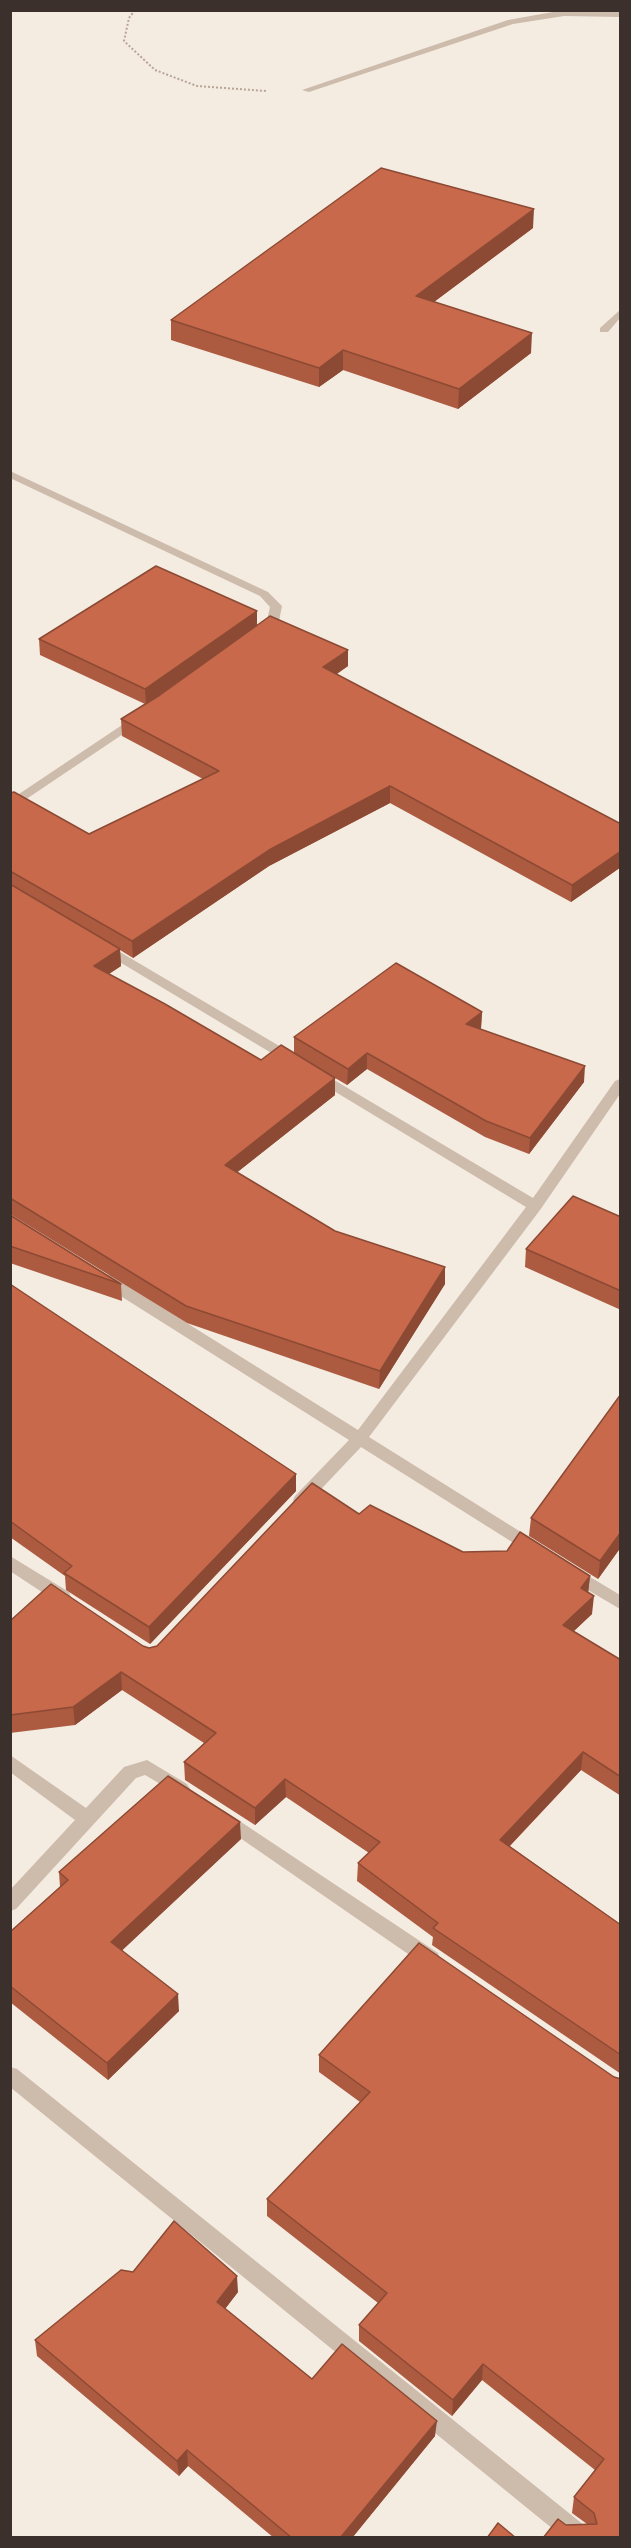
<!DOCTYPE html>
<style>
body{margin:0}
#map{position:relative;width:631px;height:2548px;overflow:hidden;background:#f4ebe1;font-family:Mulish,sans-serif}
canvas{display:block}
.frame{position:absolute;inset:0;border:12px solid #3b302b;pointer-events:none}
</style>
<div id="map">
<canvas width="631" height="2548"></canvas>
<div class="frame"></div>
</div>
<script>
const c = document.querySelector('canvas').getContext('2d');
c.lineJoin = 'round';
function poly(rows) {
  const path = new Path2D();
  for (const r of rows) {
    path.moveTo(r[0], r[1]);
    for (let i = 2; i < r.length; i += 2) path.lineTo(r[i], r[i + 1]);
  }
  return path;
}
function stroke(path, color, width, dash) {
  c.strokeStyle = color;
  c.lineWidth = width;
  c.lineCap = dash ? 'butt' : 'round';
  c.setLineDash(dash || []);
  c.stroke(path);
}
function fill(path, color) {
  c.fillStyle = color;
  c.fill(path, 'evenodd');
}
const path = poly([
 [135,10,129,18,124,41,155,70,197,86,266,91]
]);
const minor = poly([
 [564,10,620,12,620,17,564,16,513,24,309,92,302,90,508,20,564,10],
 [620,310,620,318,608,332,600,332,600,328,620,310],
 [10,471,268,592,282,606,279,621,266,633,258,633,258,629,267,620,270,607,260,596,10,478,10,471],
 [137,715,141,716,141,722,10,810,10,800,137,715],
 [103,942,298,1057,300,1060,298,1063,288,1063,98,949,96,946,98,943,103,942],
 [319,1071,533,1198,615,1081,620,1079,620,1094,540,1210,369,1437,540,1544,542,1548,540,1552,528,1552,361,1447,307,1504,295,1504,293,1500,295,1496,349,1440,100,1283,97,1279,100,1275,110,1275,358,1430,526,1207,314,1079,312,1076,319,1071],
 [10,1556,69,1592,71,1597,69,1602,63,1604,57,1602,10,1571,10,1556],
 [572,1566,620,1595,620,1609,566,1577,564,1572,566,1567,572,1566],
 [10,1755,86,1808,124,1767,147,1760,187,1784,190,1789,187,1794,181,1796,145,1775,136,1778,16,1909,10,1911,10,1890,75,1820,10,1772,10,1755],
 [223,1810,438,1953,440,1959,438,1965,431,1967,424,1965,217,1822,214,1817,217,1812,223,1810],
 [10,2067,17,2069,590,2530,593,2538,564,2538,10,2087,10,2067]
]);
const wall = poly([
 [533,228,434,302,531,353,458,409,343,370,319,387,171,340,171,320],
 [257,611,257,625,348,650,348,666,336,674,621,824,621,867,571,902,390,803,269,866,133,958,120,950,121,966,109,974,261,1060,294,1053,294,1037,482,1012,481,1028,481,1029,584,1082,529,1154,485,1137,367,1069,347,1085,325,1072,335,1095,237,1172,335,1231,445,1284,379,1389,187,1323,10,1214,10,793,89,834,203,779,122,736,121,719,145,704,40,655,39,639],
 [10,1215,121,1284,122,1301,10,1263],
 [621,1217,621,1310,525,1267,526,1249],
 [10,1284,296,1474,296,1491,150,1644,66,1590,65,1576,10,1537],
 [621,1394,621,1547,598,1579,529,1536,531,1518],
 [359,1514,463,1552,590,1576,588,1592,592,1614,574,1631,621,1660,621,1796,581,1770,510,1846,621,1925,621,2074,432,1945,433,1937,357,1881,358,1863,369,1853,286,1797,255,1825,185,1780,184,1762,204,1743,122,1690,75,1725,10,1733,10,1621,143,1646,149,1648,157,1646],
 [241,1839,122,1950,179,2011,108,2080,10,2002,10,1932,60,1887,59,1872],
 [319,2055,614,2077,621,2538,566,2525,587,2524,572,2513,574,2497,595,2470,482,2380,452,2416,359,2341,359,2325,378,2303,267,2216,267,2199,360,2102,319,2072],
 [238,2292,225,2309,312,2379,435,2436,352,2538,274,2538,188,2466,179,2476,37,2356,35,2340]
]);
const shadedWall = poly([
 [534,209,533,228,415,316,416,296],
 [532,333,531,353,458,409,459,389],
 [343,350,343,370,319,387,319,368],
 [257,611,257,626,146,704,145,689],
 [348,650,348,666,323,684,323,667],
 [390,786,390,803,269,866,133,958,132,941,269,850],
 [621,851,621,867,571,902,572,885],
 [120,949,121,966,95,983,94,966],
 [482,1012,481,1028,466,1040,466,1024],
 [367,1053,367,1069,347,1085,348,1069],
 [585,1066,584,1082,529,1154,530,1138],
 [335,1078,335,1095,225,1182,225,1165],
 [445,1267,445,1284,379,1389,380,1371],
 [296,1474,296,1491,150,1644,149,1627],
 [621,1532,621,1547,598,1579,600,1561],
 [590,1576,588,1594,581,1588],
 [594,1596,592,1614,561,1643,563,1625],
 [121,1672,122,1690,75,1725,73,1707],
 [583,1752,581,1770,499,1857,500,1840],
 [285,1779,286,1797,255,1825,255,1808],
 [240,1822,241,1839,113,1959,111,1942],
 [178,1994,179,2011,108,2080,107,2063],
 [237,2276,238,2292,218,2318,217,2302],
 [483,2364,482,2380,452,2416,453,2400],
 [437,2421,435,2436,352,2538,340,2538],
 [187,2450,188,2466,179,2476,177,2461]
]);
const building = poly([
 [381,168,534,209,416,296,532,333,459,389,343,350,319,368,171,320,381,168],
 [156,566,257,611,145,689,39,639,156,566],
 [270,616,348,650,323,667,621,824,621,851,572,885,390,786,269,850,132,941,10,871,10,793,14,792,89,834,219,771,121,719,160,695,270,616],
 [10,884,120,949,94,966,165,1004,261,1060,281,1045,335,1078,225,1165,335,1231,445,1267,380,1371,186,1306,10,1198,10,884],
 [396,963,482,1012,466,1024,585,1066,530,1138,486,1121,367,1053,348,1069,294,1037,396,963],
 [573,1196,621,1217,621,1291,526,1249,573,1196],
 [10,1215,121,1284,10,1246,10,1215],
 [10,1284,296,1474,149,1627,64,1573,72,1566,10,1521,10,1284],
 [621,1394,621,1532,600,1561,531,1518,621,1394],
 [312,1483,359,1514,370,1505,463,1552,507,1551,520,1532,590,1576,581,1588,594,1596,563,1625,621,1660,621,1777,583,1752,500,1840,621,1925,621,2055,433,1928,438,1923,358,1863,380,1842,285,1779,255,1808,184,1762,216,1733,121,1672,73,1707,10,1715,10,1621,51,1584,143,1646,149,1648,157,1646,312,1483],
 [168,1776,240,1822,111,1942,178,1994,107,2063,10,1986,10,1932,68,1880,59,1872,168,1776],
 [419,1943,614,2077,621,2079,621,2538,543,2538,558,2519,566,2525,597,2524,594,2513,574,2497,604,2459,483,2364,453,2400,359,2325,387,2293,267,2199,370,2092,319,2055,419,1943],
 [174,2221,237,2276,217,2302,312,2379,342,2344,437,2421,340,2538,292,2538,187,2450,177,2461,35,2340,121,2270,133,2272,174,2221],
 [498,2523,516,2538,487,2538,498,2523]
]);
stroke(path, '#b9a596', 2, [2, 2]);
fill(minor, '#cdbbac');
fill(wall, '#ac5a40');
fill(shadedWall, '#8c4a34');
fill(building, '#c8694b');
stroke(building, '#8c4a34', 1.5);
</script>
